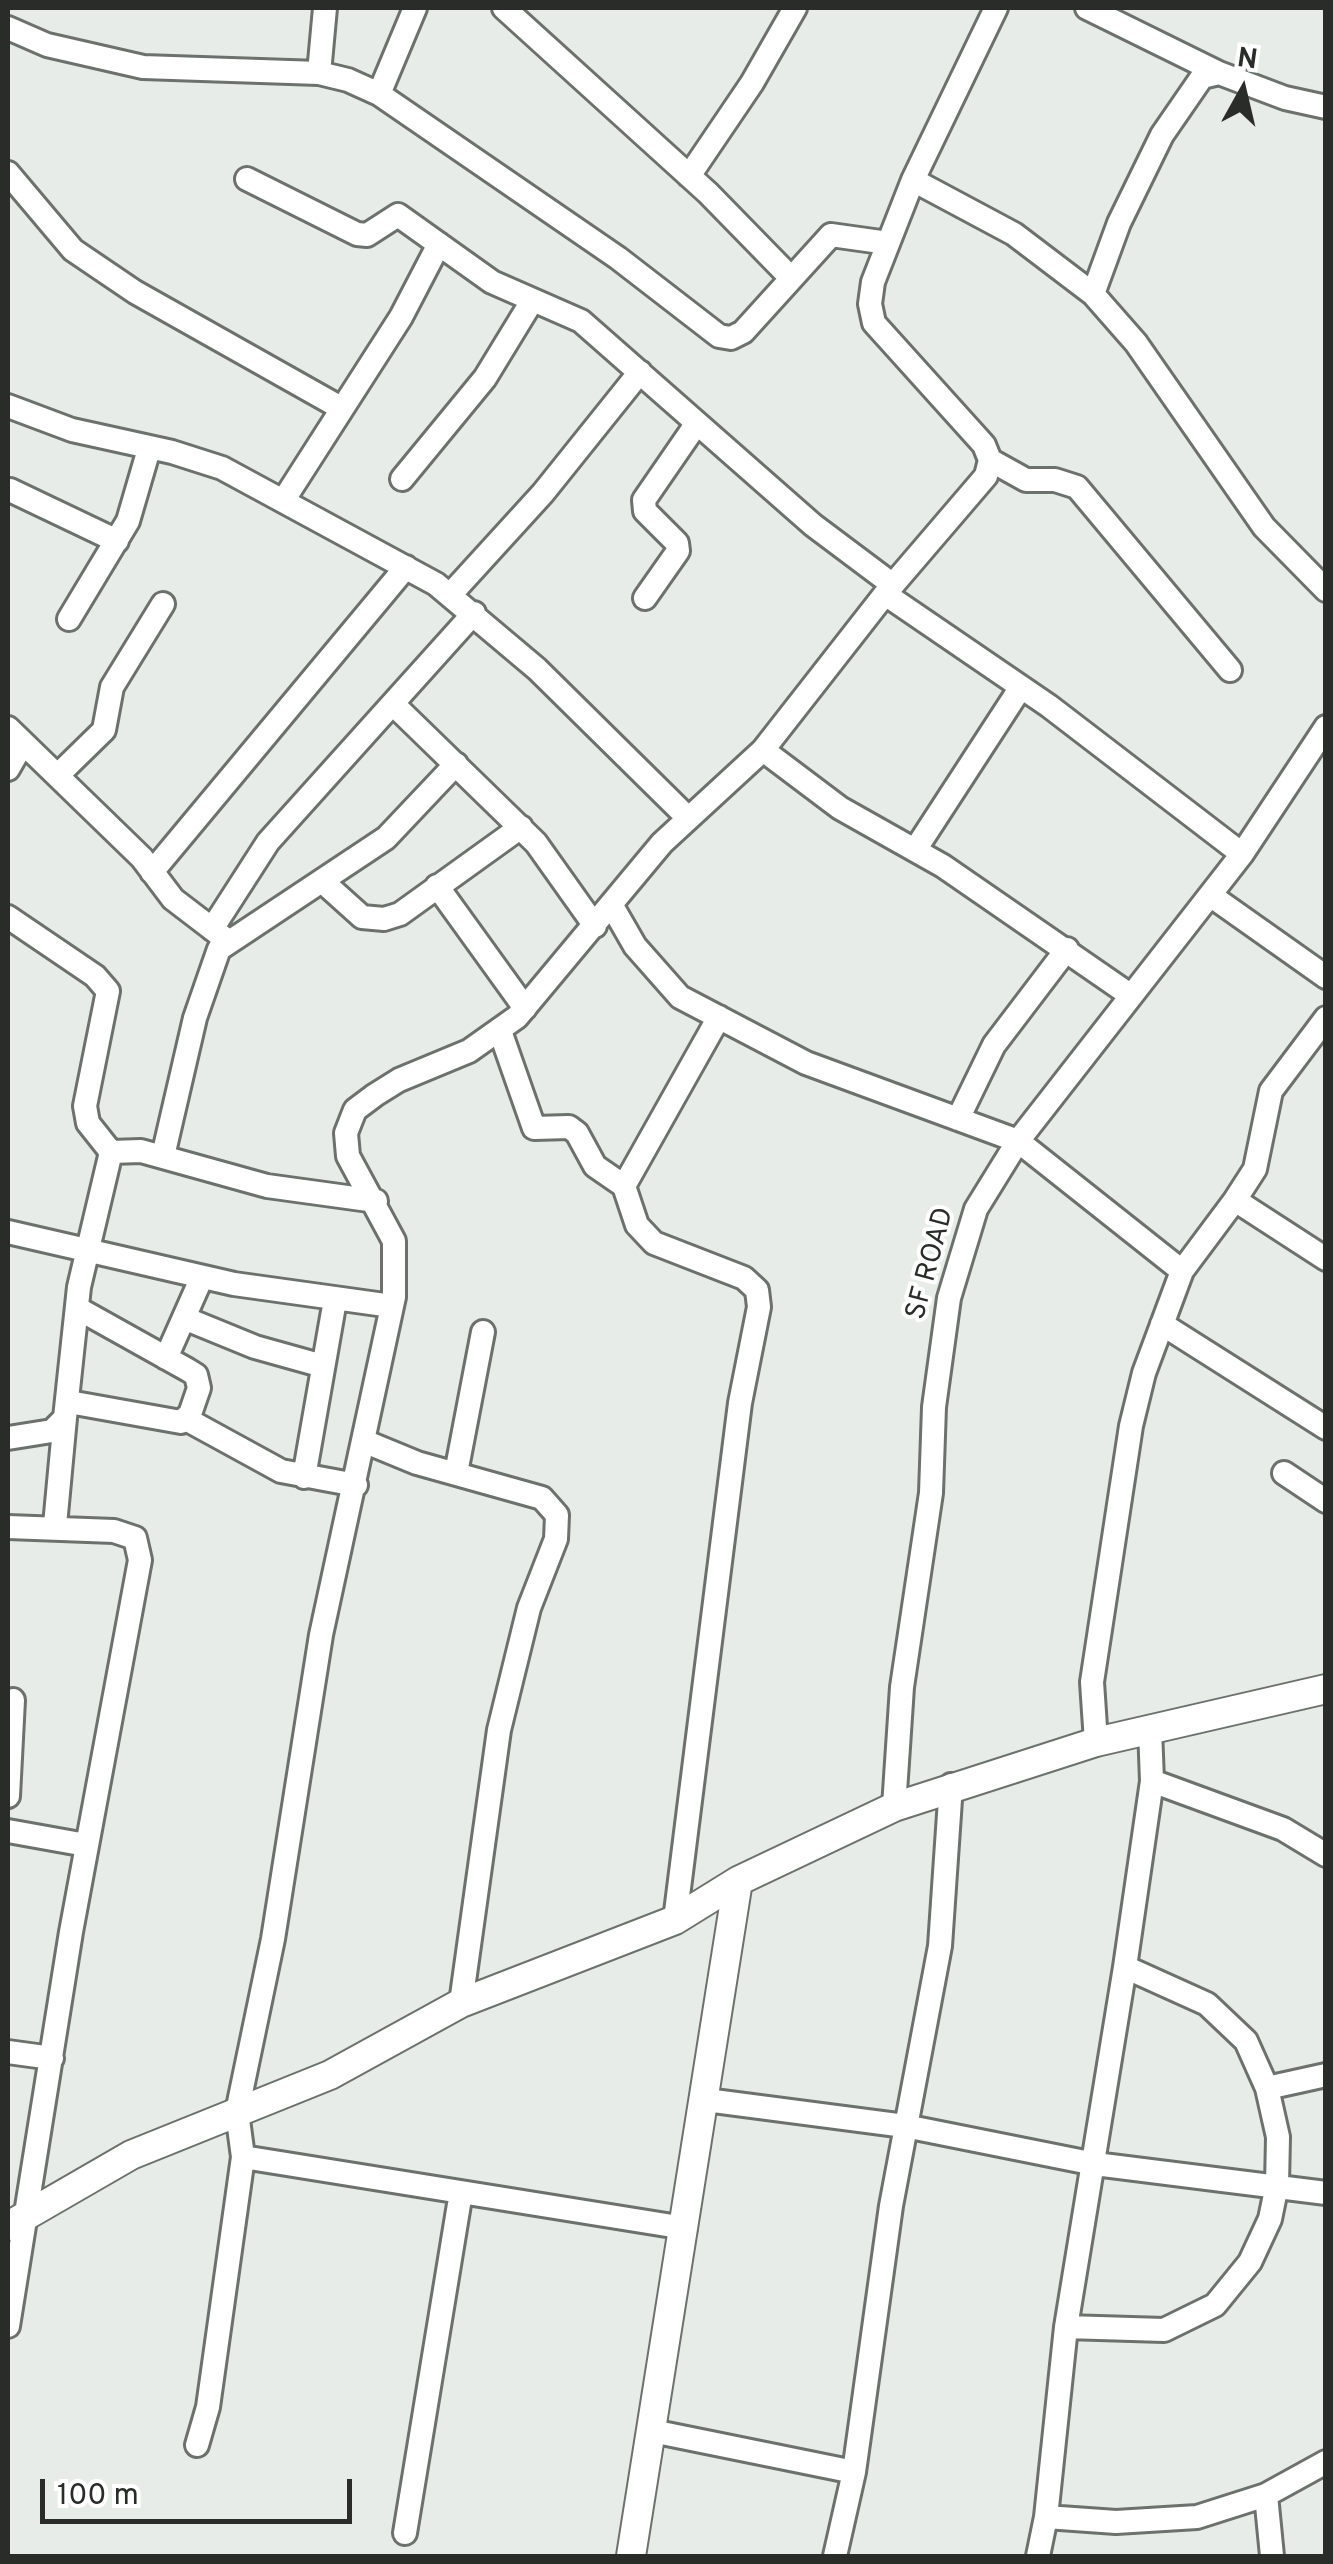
<!DOCTYPE html>
<style>
body{margin:0}
#map{position:relative;width:1333px;height:2564px;overflow:hidden;background:#e7ece8;font-family:Overpass,sans-serif}
canvas{display:block}
.frame{position:absolute;inset:0;border:10px solid #2a2c2a;pointer-events:none}
.north{position:absolute;left:1193px;top:40px;width:100px;height:100px;-webkit-text-stroke:8px #fff;paint-order:stroke;rotate:8deg;font-size:28px;font-weight:700;line-height:40px;text-align:center;color:#2a2c2a}
.north::after{content:'';display:block;margin:auto;width:35px;height:45px;background:#2a2c2a;clip-path:polygon(50% 0,100% 100%,50% 72%,0 100%)}
.scale{position:absolute;left:40px;top:2479px;width:312px;height:45px;box-sizing:border-box;border:5px solid #2a2c2a;border-top:0;padding-left:12px;font-size:30px;line-height:35px;white-space:nowrap;color:#2a2c2a;-webkit-text-stroke:8px #fff;paint-order:stroke}
</style>
<div id="map">
<canvas width="1333" height="2564"></canvas>
<div class="frame"></div>
<div class="north">N</div>
<div class="scale">100 m</div>
</div>
<script>
const c = document.querySelector('canvas').getContext('2d');
c.lineJoin = 'round';
function poly(rows) {
  const path = new Path2D();
  for (const r of rows) {
    path.moveTo(r[0], r[1]);
    for (let i = 2; i < r.length; i += 2) path.lineTo(r[i], r[i + 1]);
  }
  return path;
}
function stroke(path, color, width, dash) {
  c.strokeStyle = color;
  c.lineWidth = width;
  c.lineCap = dash ? 'butt' : 'round';
  c.setLineDash(dash || []);
  c.stroke(path);
}
function write(font, color, halo, rows, align = 'center') {
  c.font = font + ' Overpass,sans-serif';
  c.lineWidth = 8;
  c.setLineDash([]);
  c.textBaseline = 'middle';
  c.strokeStyle = halo;
  c.fillStyle = color;
  for (const [text, x, y, turn = 0] of rows) {
    c.save();
    c.translate(x, y);
    c.rotate((+turn || 0) * Math.PI / 180);
    c.textAlign = isNaN(turn) ? turn : align;
    if (halo) c.strokeText(text, 0, 0);
    c.fillText(text, 0, 0);
    c.restore();
  }
}
const minor = poly([
 [504,8,708,193,791,278],
 [1087,8,1219,73],
 [8,28,47,45,143,67,319,73,348,80,379,94,618,258,719,336,731,338,743,332,831,235,888,243],
 [319,73,325,8],
 [379,94,415,8],
 [8,173,73,250,135,292,341,408],
 [689,176,752,83,795,8],
 [247,179,357,234,367,235,398,215,492,282,581,321,813,525,893,585],
 [913,180,1014,234,1093,294,1136,343,1264,527,1326,590],
 [1093,294,1119,223,1162,135,1202,77,1219,73,1285,98,1326,107],
 [8,406,72,430,172,452,222,468,436,584,537,669,687,817],
 [990,460,1026,480,1055,480,1077,487,1230,670],
 [402,479,485,378,532,301],
 [10,490,117,541],
 [283,501,401,317,439,244],
 [885,594,1049,706,1242,854],
 [450,595,543,493,640,372],
 [645,598,678,551,677,543,645,511,644,500,697,423],
 [69,619,128,521,149,449],
 [393,704,536,843,595,926],
 [8,728,142,858,173,899,224,938],
 [763,750,840,808,943,866,1130,995],
 [8,769,23,743],
 [58,775,104,730,112,687,163,604],
 [915,850,1021,687],
 [152,872,406,567],
 [322,881,362,917,384,919,400,914,521,827],
 [437,886,525,1008],
 [1210,895,1326,977],
 [612,906,635,946,680,997,806,1063,1018,1141,1182,1271],
 [8,917,95,976,108,991,85,1106,88,1123,111,1152],
 [212,929,268,842,474,613],
 [500,1031,534,1128,569,1127,577,1133,595,1166,624,1186],
 [958,1119,994,1045,1067,949],
 [163,1156,195,1018,219,949,386,838,456,764],
 [1235,1200,1255,1169,1271,1091,1326,1018],
 [8,1232,234,1284,392,1306],
 [184,1318,255,1347,323,1366],
 [1162,1324,1326,1428],
 [166,1358,202,1277],
 [69,1402,181,1422,190,1414,199,1388,196,1375,188,1370,77,1308],
 [186,1419,281,1471,356,1485],
 [8,1438,52,1431,65,1418,79,1287,111,1152,141,1151,267,1186,376,1201],
 [366,1442,417,1463,542,1498,557,1515,556,1539,529,1608,499,1730,461,2003],
 [456,1473,483,1332],
 [1284,1473,1326,1501],
 [304,1477,335,1300],
 [55,1525,65,1418],
 [8,1527,114,1531,135,1538,140,1560,71,1932,8,2326],
 [1150,1729,1152,1781,1125,1967,1207,2004,1246,2041,1267,2088,1278,2137,1277,2185,1270,2219,1250,2262,1215,2305,1164,2330,1066,2327,1046,2517,1116,2522,1197,2517,1266,2495,1326,2462],
 [1096,1742,1092,1682,1131,1426,1144,1373,1182,1271,1235,1200,1326,1259],
 [1152,1781,1283,1829,1326,1855],
 [8,1796,13,1700],
 [894,1807,902,1687,931,1493,934,1407,949,1298,976,1209,1018,1141,1242,854,1326,727],
 [8,1831,86,1845],
 [675,1920,740,1403,759,1307,757,1290,744,1278,654,1243,637,1225,624,1186,719,1017],
 [8,2052,52,2058],
 [1267,2088,1326,2075],
 [706,2100,905,2126,1095,2164,1326,2193],
 [243,2157,685,2228],
 [1066,2327,1125,1967],
 [652,2431,854,2472],
 [197,2445,208,2407,243,2157,237,2112,273,1939,321,1635,394,1297,394,1241,348,1156,346,1133,355,1110,375,1095,399,1080,469,1051,517,1017,662,843,763,750,885,594,986,476,990,460,984,445,874,323,870,304,873,282,913,180,996,8],
 [1266,2495,1272,2556],
 [405,2533,461,2192],
 [835,2556,854,2472,891,2206,940,1946,951,1785],
 [1038,2556,1046,2517]
]);
const tertiary = poly([
 [8,2226,131,2155,330,2075,461,2003,675,1920,738,1881,894,1807,1096,1742,1326,1689],
 [631,2556,738,1881]
]);
const streetNames = [
 ["SF ROAD",932,1264,-75]
];
stroke(minor, '#6c716d', 28);
stroke(tertiary, '#6c716d', 32);
stroke(minor, '#fff', 22);
stroke(tertiary, '#fff', 28);
write('28px', '#2a2c2a', '#fff', streetNames);
</script>
